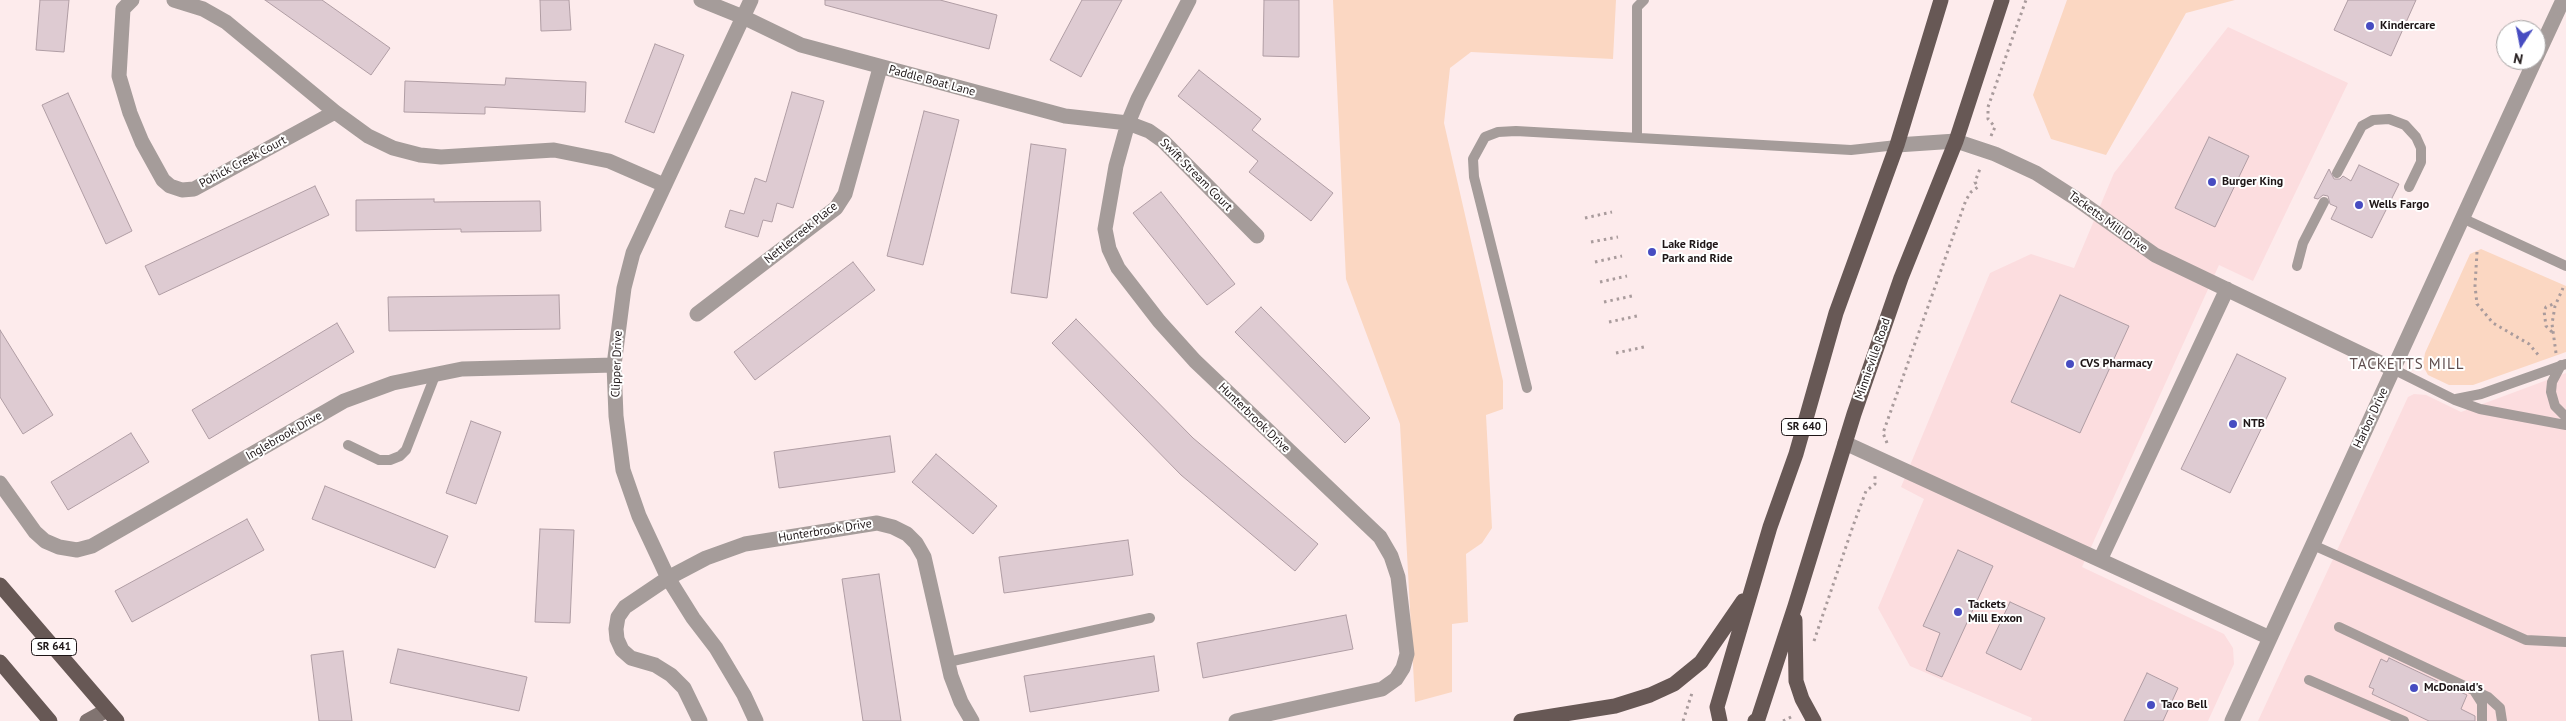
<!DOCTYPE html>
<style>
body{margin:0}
#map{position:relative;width:2566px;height:721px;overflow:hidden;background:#fdebec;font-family:"PT Sans",sans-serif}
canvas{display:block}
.north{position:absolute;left:2496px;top:20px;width:50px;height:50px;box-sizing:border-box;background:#fff;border:1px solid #a5a2a2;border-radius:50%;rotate:191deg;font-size:14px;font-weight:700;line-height:20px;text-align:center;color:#1e1617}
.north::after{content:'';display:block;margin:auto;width:18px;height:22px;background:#474cc1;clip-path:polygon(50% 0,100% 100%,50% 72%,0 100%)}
</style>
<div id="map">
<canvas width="2566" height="721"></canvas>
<div class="north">N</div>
</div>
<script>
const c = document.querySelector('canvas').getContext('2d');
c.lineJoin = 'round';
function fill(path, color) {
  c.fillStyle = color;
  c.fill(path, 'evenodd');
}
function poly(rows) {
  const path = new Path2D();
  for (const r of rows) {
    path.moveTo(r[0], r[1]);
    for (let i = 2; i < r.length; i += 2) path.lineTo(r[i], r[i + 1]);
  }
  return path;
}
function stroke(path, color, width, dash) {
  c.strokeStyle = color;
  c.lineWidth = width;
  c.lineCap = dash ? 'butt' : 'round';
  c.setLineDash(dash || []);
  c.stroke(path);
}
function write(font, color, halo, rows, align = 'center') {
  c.font = font + ' "PT Sans",sans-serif';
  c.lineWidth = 4;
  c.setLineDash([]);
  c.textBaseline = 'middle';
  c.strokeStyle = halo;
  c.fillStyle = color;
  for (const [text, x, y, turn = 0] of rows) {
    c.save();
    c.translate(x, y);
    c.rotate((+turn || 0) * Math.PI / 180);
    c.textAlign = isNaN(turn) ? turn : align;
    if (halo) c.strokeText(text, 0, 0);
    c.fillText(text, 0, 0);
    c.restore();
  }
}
const built = poly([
 [2228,27,2348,83,2253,281,2219,265,2082,567,2224,634,2233,648,2234,664,2208,721,2031,721,2032,718,1910,666,1878,608,1924,499,1901,487,1990,273,2031,254,2074,268,2114,173],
 [2566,373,2566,721,2258,721,2408,397,2414,394,2426,395,2461,412]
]);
const green = poly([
 [1333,0,1616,0,1613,59,1471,52,1450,68,1444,123,1503,381,1503,409,1486,415,1492,528,1482,543,1466,554,1468,622,1452,624,1452,692,1415,702,1400,424,1346,279],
 [2067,0,2235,0,2186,13,2106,155,2051,139,2033,95],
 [2481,249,2566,286,2566,352,2473,385,2449,385,2428,375,2423,366,2425,353,2470,254]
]);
const building = poly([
 [40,0,69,0,64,52,36,50,40,0],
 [265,0,322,0,390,48,371,75,265,0],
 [540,0,569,0,571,30,541,31,540,0],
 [825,0,940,0,997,15,989,49,825,5,825,0],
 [1082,0,1122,0,1081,77,1050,60,1082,0],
 [1264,0,1299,0,1299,57,1263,56,1264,0],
 [2348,0,2416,0,2391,56,2334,30,2348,0],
 [655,44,684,55,654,133,625,122,655,44],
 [1199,70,1261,119,1252,130,1333,193,1311,221,1249,172,1258,161,1178,96,1199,70],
 [506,78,586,82,585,112,485,107,485,114,404,112,405,81,505,85,506,78],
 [792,92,824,101,793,208,777,203,772,222,763,220,758,237,725,227,730,210,744,214,755,178,766,182,792,92],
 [68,93,132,231,106,244,42,105,68,93],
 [924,111,959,120,923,265,887,256,924,111],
 [2209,137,2249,156,2215,227,2175,208,2209,137],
 [1031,144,1066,149,1047,298,1011,293,1031,144],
 [2359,165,2399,184,2372,238,2331,219,2337,207,2330,204,2328,196,2323,195,2318,199,2314,198,2329,169,2334,179,2340,179,2343,176,2351,181,2359,165],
 [315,186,329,215,159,295,145,266,315,186],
 [1161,192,1235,284,1207,305,1133,213,1161,192],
 [434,199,434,202,540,201,541,231,461,232,461,229,356,231,356,200,434,199],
 [853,262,875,290,755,380,734,352,853,262],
 [559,295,560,329,389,331,388,297,559,295],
 [2060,295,2129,326,2080,433,2011,402,2060,295],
 [1261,307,1370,418,1345,443,1235,332,1261,307],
 [1076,319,1193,438,1318,544,1295,571,1181,475,1052,343,1076,319],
 [337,323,354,352,209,439,192,410,337,323],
 [0,330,53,415,23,434,0,397,0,330],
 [2237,354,2286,378,2230,493,2181,469,2237,354],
 [471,421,501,432,476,504,446,493,471,421],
 [131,433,149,462,68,510,51,482,131,433],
 [890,436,895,472,779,488,774,452,890,436],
 [936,454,997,506,973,534,912,482,936,454],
 [325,486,448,536,435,568,312,519,325,486],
 [247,519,264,550,132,622,115,591,247,519],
 [540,529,574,530,570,623,535,622,540,529],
 [1128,540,1133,575,1004,593,999,557,1128,540],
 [1958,550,1993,566,1942,677,1926,670,1940,633,1923,626,1958,550],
 [879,574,901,721,863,721,842,579,879,574],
 [2010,602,2045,618,2021,670,1986,653,2010,602],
 [1346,615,1353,649,1203,678,1197,643,1346,615],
 [398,649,527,677,519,711,390,683,398,649],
 [343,651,352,721,319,721,311,655,343,651],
 [1154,656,1159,691,1030,712,1024,676,1154,656],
 [2389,658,2467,695,2461,709,2475,716,2475,721,2429,721,2372,694,2374,689,2369,687,2381,659,2387,662,2389,658],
 [2147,673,2178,688,2163,721,2124,721,2147,673]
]);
const path = poly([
 [1991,136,1995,127,1988,119,1988,107,2026,0],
 [1585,218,1612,212],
 [1591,242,1618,237],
 [2477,252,2475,286,2477,304,2493,323,2529,344,2540,357],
 [1595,262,1622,256],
 [1600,282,1627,276],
 [1604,302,1632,296],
 [1609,322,1637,316],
 [2552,332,2546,326,2544,311,2546,307,2556,303],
 [1616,353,1644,347],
 [2556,353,2552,324,2555,306,2563,288],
 [1887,443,1883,433,1966,200,1971,192,1978,187,1975,182,1981,166],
 [1814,641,1853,526,1866,491,1875,484,1875,476],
 [1683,721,1692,693],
 [1783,721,1793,716]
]);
const lane = poly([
 [1637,138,1637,7,1644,0],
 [2337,173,2362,126,2373,120,2389,119,2405,125,2416,137,2421,148,2421,162,2409,187],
 [2462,218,2566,266],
 [2297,266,2303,243,2324,202],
 [2561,365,2552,382,2551,392,2555,406,2566,417],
 [2393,369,2455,400,2480,409,2566,425],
 [1527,388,1474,177,1473,159,1485,137,1498,132,1516,131,1851,150,1897,145],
 [2456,399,2481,394,2566,364],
 [348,445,379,460,390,460,400,456,406,450,436,373],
 [2313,545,2526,640,2566,642],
 [2339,627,2488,697,2500,708,2502,721],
 [948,662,1150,618],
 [2309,680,2404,721],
 [2475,692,2482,703,2482,721]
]);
const street = poly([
 [132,0,123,9,119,76,130,113,142,142,163,180,170,186,182,190,194,189,335,112,226,22,203,9,174,0],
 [701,0,743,17,801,45,1065,116,1128,123,1149,131,1163,141,1257,236],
 [751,0,633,253,624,288,614,365,616,416,623,470,639,516,668,578,693,618,716,648,744,695,756,721],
 [1189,0,1138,99,1128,123,1116,166,1105,229,1109,249,1118,268,1159,321,1195,361,1380,537,1391,556,1398,577,1407,654,1403,668,1396,679,1382,689,1236,721],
 [2536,58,2563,0],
 [335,112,368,136,393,148,420,155,441,157,554,150,609,161,664,185],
 [1897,145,1956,141,1995,154,2036,173,2075,198,2155,255,2393,369],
 [697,314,836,208,845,194,880,68],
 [1845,443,2270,638],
 [0,483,35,532,45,541,59,547,77,550,92,546,344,401,393,383,462,369,614,365],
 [2100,560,2227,289],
 [700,721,684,688,671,675,655,665,631,658,622,650,617,639,616,629,618,617,625,607,668,578,706,558,745,544,877,523,893,527,907,534,916,543,924,557,951,676,961,702,972,721],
 [2232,721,2535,60]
]);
const secondary = poly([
 [87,721,107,710]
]);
const primary = poly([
 [0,585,117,721],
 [1795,620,1796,681,1802,699,1814,721],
 [0,662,50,721],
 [1521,721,1615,706,1650,695,1674,684,1701,662,1743,601],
 [1720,721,1717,707,1770,527,1796,454,1836,313,1897,145,1941,0],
 [1755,721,1758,719,1795,606,1854,414,1901,278,1956,141,2002,0]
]);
const markers = [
 [2370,26,5,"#474cc1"],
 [2212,182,5,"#474cc1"],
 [2359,205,5,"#474cc1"],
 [1652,252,5,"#474cc1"],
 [2070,364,5,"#474cc1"],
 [2233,424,5,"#474cc1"],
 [1958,612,5,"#474cc1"],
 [2414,688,5,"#474cc1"],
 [2151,705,5,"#474cc1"]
];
const shields = [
 [1804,427,45],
 [54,647,45]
];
const shieldNames = [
 ["SR 640",1804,427],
 ["SR 641",54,647]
];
const poiNames = [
 ["Kindercare",2380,26],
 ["Burger King",2222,182],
 ["Wells Fargo",2369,205],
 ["Lake Ridge",1662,245],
 ["Park and Ride",1662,259],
 ["CVS Pharmacy",2080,364],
 ["NTB",2243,424],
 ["Tackets",1968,605],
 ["Mill Exxon",1968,619],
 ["McDonald's",2424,688],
 ["Taco Bell",2161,705]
];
const streetNames = [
 ["Paddle Boat Lane",932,81,15],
 ["Pohick Creek Court",243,162,-28],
 ["Swift Stream Court",1196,175,45],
 ["Tacketts Mill Drive",2108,222,36],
 ["Nettlecreek Place",801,233,-39],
 ["Minnieville Road",1873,359,-71],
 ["Clipper Drive",617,364,-88],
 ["Hunterbrook Drive",1254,418,44],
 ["Harbor Drive",2371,418,-65],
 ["Inglebrook Drive",284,436,-30],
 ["Hunterbrook Drive",825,531,-9]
];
const quarterNames = [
 ["TACKETTS MILL",2407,365]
];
fill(built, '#fcdddf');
fill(green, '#fbd7c2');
fill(building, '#decbd2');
stroke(building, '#b09da4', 1);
stroke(path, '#a99b9c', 3, [2.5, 4]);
stroke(lane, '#a59c9a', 10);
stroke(street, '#a59c9a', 15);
stroke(secondary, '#817471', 15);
stroke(primary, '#675855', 15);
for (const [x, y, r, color] of markers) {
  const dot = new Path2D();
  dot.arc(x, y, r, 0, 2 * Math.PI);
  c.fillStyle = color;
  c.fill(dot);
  stroke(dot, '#fff', 2);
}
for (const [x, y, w] of shields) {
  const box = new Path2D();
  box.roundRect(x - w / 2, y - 8.5, w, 17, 4);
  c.fillStyle = '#fff';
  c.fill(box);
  stroke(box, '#1e1617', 1);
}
write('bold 11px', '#1e1617', null, shieldNames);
write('bold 12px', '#1e1617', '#fff', poiNames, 'left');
write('12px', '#1e1617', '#fff', streetNames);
c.letterSpacing = '1px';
write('15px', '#604e4f', '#fff', quarterNames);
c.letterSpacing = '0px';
</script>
